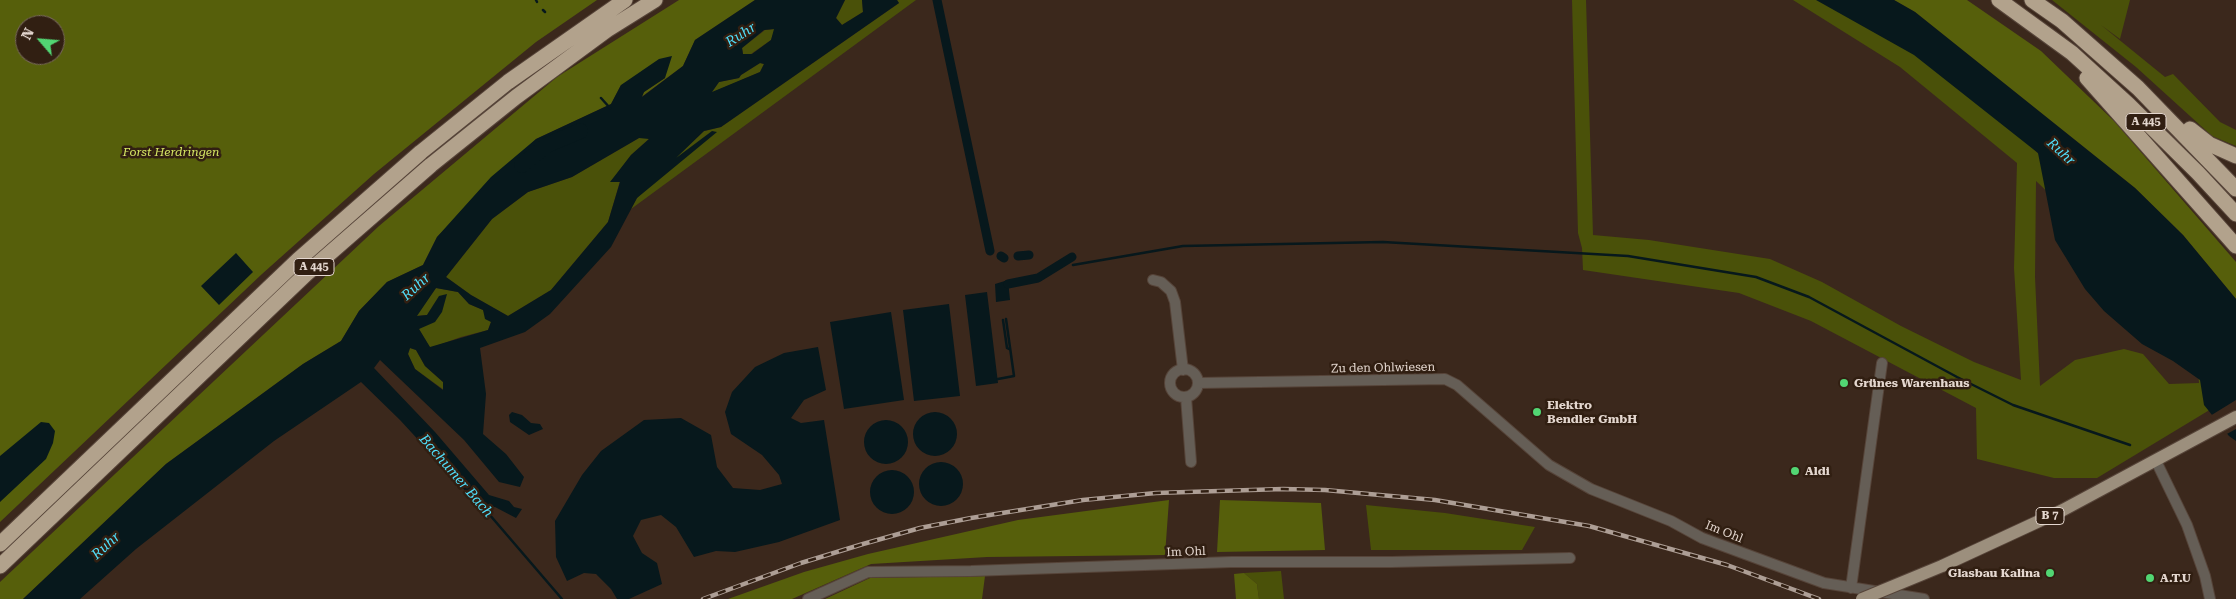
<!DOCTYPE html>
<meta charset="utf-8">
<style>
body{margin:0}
#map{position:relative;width:2236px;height:599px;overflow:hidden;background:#3b281c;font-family:"Roboto Serif",serif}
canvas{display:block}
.north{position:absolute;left:15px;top:15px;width:50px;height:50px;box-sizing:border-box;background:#311f12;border:1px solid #79695e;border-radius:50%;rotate:297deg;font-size:14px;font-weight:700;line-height:20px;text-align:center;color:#e4d7cf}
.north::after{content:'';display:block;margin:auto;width:18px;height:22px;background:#52d673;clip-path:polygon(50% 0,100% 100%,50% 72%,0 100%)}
</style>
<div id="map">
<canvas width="2236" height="599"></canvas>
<div class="north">N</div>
</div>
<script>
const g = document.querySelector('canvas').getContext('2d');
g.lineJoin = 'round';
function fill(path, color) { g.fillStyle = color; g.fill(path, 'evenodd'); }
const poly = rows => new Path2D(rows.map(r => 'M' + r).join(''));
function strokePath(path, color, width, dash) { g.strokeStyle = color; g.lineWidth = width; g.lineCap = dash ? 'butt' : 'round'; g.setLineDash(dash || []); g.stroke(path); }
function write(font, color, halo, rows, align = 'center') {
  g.font = font + ' "Roboto Serif",serif'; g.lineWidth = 5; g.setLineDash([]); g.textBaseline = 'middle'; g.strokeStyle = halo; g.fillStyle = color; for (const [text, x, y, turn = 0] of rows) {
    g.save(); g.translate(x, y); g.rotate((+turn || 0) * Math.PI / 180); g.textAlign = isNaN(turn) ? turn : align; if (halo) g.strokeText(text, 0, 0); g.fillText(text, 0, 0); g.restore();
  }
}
const green = poly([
 [845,0,862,0,863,12,842,25,836,18],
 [897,0,916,0,631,209,637,198,671,162,704,131,721,127,899,3],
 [1572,0,1586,0,1593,235,1649,240,1770,259,1822,282,1901,326,1974,362,2021,380,2014,268,2017,163,1900,67,1793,0,1834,0,1881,25,2016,132,2111,224,2236,394,2097,478,2054,478,1977,459,1976,408,1811,321,1739,293,1583,270,1582,248,1578,233],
 [2036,181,2095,237,2197,358,2199,383,2169,384,2143,354,2124,349,2075,360,2040,386,2035,277],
 [2052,0,2130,0,2120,39,2101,25,2165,77,2173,74,2220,122,2236,130,2236,146,2212,136,2136,67],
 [775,29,771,40,751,54,743,54,742,48,765,30],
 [760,63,764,64,760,72,711,93,719,82,739,78,741,75],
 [639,138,650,138,631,155,611,182,620,181,608,222,551,290,508,316,471,295,446,277,492,219,528,192,572,177],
 [436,288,458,292,469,304,483,310,491,322,488,330,461,337,430,348,419,329,439,296,427,315,416,316],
 [410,348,416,350,425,366,443,382,444,390,415,369,408,354],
 [1366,505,1445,513,1535,527,1522,550,1371,550],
 [1281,571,1284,599,1259,599,1257,584,1244,573]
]);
const forest = poly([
 [0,0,597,0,536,42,374,174,262,274,0,522],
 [25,25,55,25,55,55,25,55],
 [679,0,755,0,695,40,683,66,640,98,644,92,665,78,621,85,611,104,536,139,437,237,423,265,387,282,359,311,341,341,303,364,166,464,23,599,0,599,0,582,379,226,557,77],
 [1894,0,1967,0,2041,51,2114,121,2236,262,2236,299,2183,235,2135,188,1915,12],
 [1169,500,1165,555,987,557,871,564,792,599,728,599,804,572,868,554,1018,520],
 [1220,500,1321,503,1325,550,1217,552],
 [1244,573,1257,584,1259,599,1236,599,1234,574],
 [985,576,982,599,825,599,870,578]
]);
const water = poly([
 [755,0,845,0,836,18,842,25,863,12,862,0,897,0,899,3,721,127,704,131,676,158,712,131,717,132,637,198,611,247,550,314,525,332,480,348,486,394,483,434,506,454,524,477,520,487,499,482,464,440,380,360,374,368,435,432,489,495,509,501,514,507,522,509,516,518,495,507,481,508,400,420,361,382,274,441,136,549,80,599,23,599,166,464,303,364,341,341,359,311,387,282,423,265,437,237,491,177,536,139,611,104,621,85,659,59,672,56,665,78,644,92,642,97,683,66,695,40],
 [774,29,771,40,752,54,743,54,742,48,764,30],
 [760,63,764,64,760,72,712,92,719,82,739,78,741,75],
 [639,138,649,139,631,155,610,182,620,182,608,222,551,290,508,316,471,295,446,277,492,219,528,192,572,177],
 [436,288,458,292,469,304,483,310,485,319,491,322,488,330,430,347,419,329,435,322,442,312,447,294,439,296,427,315,417,316],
 [410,348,416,350,425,366,443,382,443,390,415,369,408,354],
 [1816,0,1894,0,1915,12,2135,188,2183,235,2236,299,2236,441,2229,436,2204,405,2200,380,2173,361,2142,344,2104,311,2085,289,2055,240,2038,153,1914,55],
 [236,253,253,272,219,305,201,286],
 [1008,280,1010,300,996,302,995,284],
 [987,292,998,383,976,386,965,295],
 [949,304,960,396,914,401,903,310],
 [891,312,904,400,844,409,830,322],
 [818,347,826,390,804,400,791,418,801,423,824,420,840,520,779,542,735,552,716,551,694,557,676,527,661,515,641,520,633,536,642,553,657,563,662,584,629,599,617,599,611,589,596,574,584,573,567,581,556,557,555,521,582,475,601,451,644,420,681,418,711,435,717,467,733,488,760,490,782,484,779,475,762,455,731,434,725,412,732,392,755,367,784,353],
 [512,412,522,415,531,423,540,424,543,429,529,435,510,422,509,415],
 '913 434a22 22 0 1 1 44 0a22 22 0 1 1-44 0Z',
 '864 442a22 22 0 1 1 44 0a22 22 0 1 1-44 0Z',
 [41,422,49,423,55,431,53,443,46,459,0,502,0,456],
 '919 484a22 22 0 1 1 44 0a22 22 0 1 1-44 0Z',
 '870 492a22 22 0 1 1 44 0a22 22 0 1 1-44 0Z'
]);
const pier = poly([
 [2236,400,2236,429,2225,435,2210,416]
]);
const stream = poly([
 [536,0,537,2],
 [543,10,545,12],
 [601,98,610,108],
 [1073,265,1183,246,1383,242,1628,256,1756,277,1809,297,1957,377,2013,405,2130,445],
 [1003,320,1007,348,1009,349],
 [998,379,1014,376,1006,319],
 [483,507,562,599]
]);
const canal = poly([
 [937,0,990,251],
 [1001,256,1004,258],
 [1018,256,1029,255],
 [1008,284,1038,278,1072,257]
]);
const river = poly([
 [522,165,547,145,580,131]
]);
const minor = poly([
 [1153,280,1161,282,1171,291,1175,302,1183,370],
 '1170 383a14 14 0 1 1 28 0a14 14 0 1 1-28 0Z',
 [1198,383,1445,379,1457,385,1549,465,1591,489,1671,521,1702,538,1824,583,1924,599],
 [1186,397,1191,462],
 [2156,461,2187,525,2205,576,2210,599],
 [1851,588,1882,363],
 [808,599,868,572,971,571,1231,562,1391,562,1570,558]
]);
const major = poly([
 [1942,566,2063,510,2236,417]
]);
const highway = poly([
 [1999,0,2072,53,2129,105,2198,173,2236,214],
 [2032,0,2062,21,2138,88,2236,189],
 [2087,78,2236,246],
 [2190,129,2209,144,2236,156],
 [0,544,298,260,421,152,508,82,625,0],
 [0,566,306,274,431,165,516,97,607,30,655,0]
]);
const rail = poly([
 [703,599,801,563,863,544,920,528,971,518,1083,500,1156,493,1283,489,1325,490,1435,500,1589,526,1727,565,1819,599]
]);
const majorBridge = poly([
 [1862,599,1942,566]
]);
const markers = [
 [1844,383,5,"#52d673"],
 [1537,412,5,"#52d673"],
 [1795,471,5,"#52d673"],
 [2050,573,5,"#52d673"],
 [2150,578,5,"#52d673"]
];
const shields = [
 [2146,122,40],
 [314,267,40],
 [2050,516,28]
];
const shieldNames = [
 ["A 445",2146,122],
 ["A 445",314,267],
 ["B 7",2050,516]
];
const parkNames = [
 ["Forst Herdringen",171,152]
];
const streetNames = [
 ["Zu den Ohlwiesen",1383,368,-1],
 ["Im Ohl",1724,532,22],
 ["Im Ohl",1186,552,-2]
];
const poiNames = [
 ["Grünes Warenhaus",1854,383],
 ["Elektro",1547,405],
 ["Bendler GmbH",1547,419],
 ["Aldi",1805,471],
 ["Glasbau Kalina",2040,573,"right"],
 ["A.T.U",2160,578]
];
const waterNames = [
 ["Ruhr",741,35,-33],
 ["Ruhr",2061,152,43],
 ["Ruhr",416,287,-42],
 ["Bachumer Bach",456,476,49],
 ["Ruhr",106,546,-42]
];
fill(green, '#4a5109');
fill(forest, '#565f0b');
fill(water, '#07181c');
fill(pier, '#3b281c');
strokePath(stream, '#07181c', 2.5);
strokePath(canal, '#07181c', 9);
strokePath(river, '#07181c', 16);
strokePath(minor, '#564439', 12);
strokePath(major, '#564439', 14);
strokePath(highway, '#564439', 17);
strokePath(minor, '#655e56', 10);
strokePath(major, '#9c8f7d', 12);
strokePath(highway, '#b2a28c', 15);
strokePath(rail, '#ad9e95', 4.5);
strokePath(rail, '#311f12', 2.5, [8]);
strokePath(majorBridge, '#564439', 14, []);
strokePath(majorBridge, '#9c8f7d', 12);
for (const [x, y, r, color] of markers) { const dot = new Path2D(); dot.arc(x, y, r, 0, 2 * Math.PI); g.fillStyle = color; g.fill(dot); strokePath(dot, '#311f12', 2); }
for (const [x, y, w] of shields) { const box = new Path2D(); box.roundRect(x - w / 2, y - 8.5, w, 17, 4); g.fillStyle = '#311f12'; g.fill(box); strokePath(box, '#e4d7cf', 1); }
write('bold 11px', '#e4d7cf', null, shieldNames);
write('italic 12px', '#d5e764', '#311f12', parkNames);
write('12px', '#e4d7cf', '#311f12', streetNames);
write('bold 12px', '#e4d7cf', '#311f12', poiNames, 'left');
write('italic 14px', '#50defa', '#311f12', waterNames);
</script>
